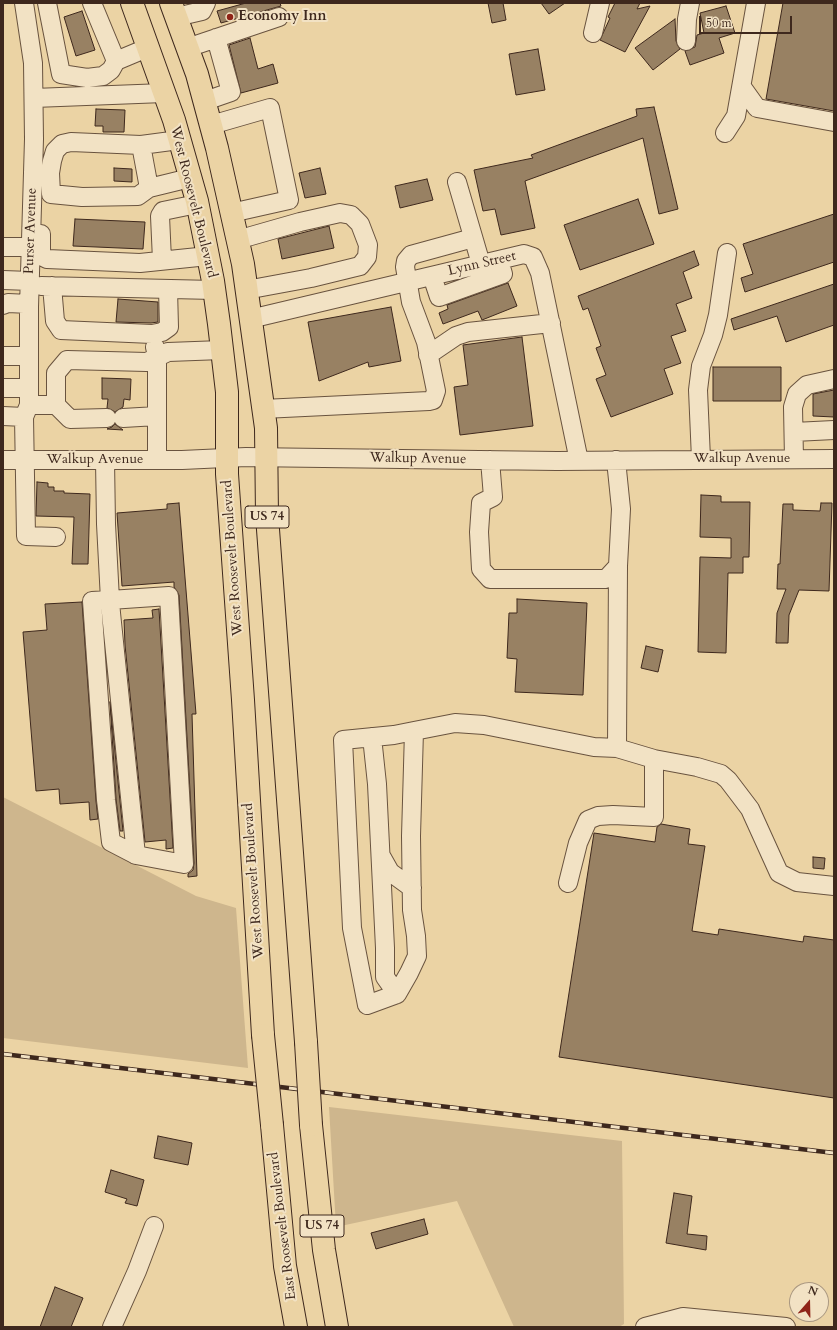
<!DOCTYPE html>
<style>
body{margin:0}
#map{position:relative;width:837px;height:1330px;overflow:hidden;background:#ebd3a4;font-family:Cardo,serif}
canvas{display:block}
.frame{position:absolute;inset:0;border:4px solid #3e281d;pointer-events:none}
.north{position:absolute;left:789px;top:1282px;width:40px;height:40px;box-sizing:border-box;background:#f2e2c4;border:1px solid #aa9881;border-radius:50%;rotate:20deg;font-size:11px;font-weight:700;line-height:16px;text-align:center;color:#3e281d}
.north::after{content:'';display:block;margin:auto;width:14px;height:18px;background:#8f2418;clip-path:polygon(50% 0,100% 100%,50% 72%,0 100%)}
.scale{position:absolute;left:699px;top:16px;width:93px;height:18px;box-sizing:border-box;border:2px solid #3e281d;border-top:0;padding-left:5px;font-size:12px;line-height:14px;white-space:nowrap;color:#3e281d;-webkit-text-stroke:3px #f2e2c4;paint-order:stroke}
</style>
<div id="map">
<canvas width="837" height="1330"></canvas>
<div class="frame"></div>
<div class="north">N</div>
<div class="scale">50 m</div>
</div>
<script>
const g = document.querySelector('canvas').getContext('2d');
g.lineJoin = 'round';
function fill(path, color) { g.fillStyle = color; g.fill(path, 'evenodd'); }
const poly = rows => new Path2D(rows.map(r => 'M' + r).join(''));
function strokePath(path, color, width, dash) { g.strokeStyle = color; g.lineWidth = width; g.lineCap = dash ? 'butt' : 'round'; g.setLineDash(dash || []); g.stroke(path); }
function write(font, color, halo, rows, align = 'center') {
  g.font = font + ' Cardo,serif'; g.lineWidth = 4; g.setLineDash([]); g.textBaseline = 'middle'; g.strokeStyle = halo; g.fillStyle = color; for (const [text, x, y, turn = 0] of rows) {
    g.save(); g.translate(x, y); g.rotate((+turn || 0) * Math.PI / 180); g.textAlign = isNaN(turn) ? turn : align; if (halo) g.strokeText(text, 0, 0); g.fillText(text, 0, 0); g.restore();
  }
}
const green = poly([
 [3,797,196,896,236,908,248,1068,3,1038],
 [329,1107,622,1141,624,1324,619,1327,514,1327,457,1201,336,1227]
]);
const building = poly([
 [246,3,280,3,281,6,221,23,217,11,246,3],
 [488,3,503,3,506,20,492,23,488,3],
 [541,3,565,3,549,14,541,3],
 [615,3,640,3,637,9,650,6,625,52,600,40,610,18,608,17,615,3],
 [783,3,834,3,834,111,766,99,783,3],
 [726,6,735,33,719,38,724,53,690,65,685,51,695,47,697,35,704,33,700,13,726,6],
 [82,11,95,50,76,56,64,17,82,11],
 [675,19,676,41,680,49,653,70,635,48,675,19],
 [250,38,258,69,273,64,278,83,241,93,229,45,250,38],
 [538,49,545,90,516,95,509,54,538,49],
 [654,107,678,209,659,214,643,138,525,181,535,228,501,235,495,209,483,211,474,170,533,158,531,155,637,116,636,109,654,107],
 [96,109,125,110,124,132,103,132,103,126,95,126,96,109],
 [114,168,132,169,132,182,114,181,114,168],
 [320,168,326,194,305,198,299,173,320,168],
 [427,179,433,200,400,208,395,186,427,179],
 [638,199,654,244,580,270,564,225,638,199],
 [834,214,834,262,745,292,741,278,753,274,743,244,834,214],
 [75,219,145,222,143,249,73,246,75,219],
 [329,226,334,248,282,259,278,239,329,226],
 [694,251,699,265,683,272,692,298,676,304,686,331,671,336,681,363,664,369,673,394,611,417,596,379,606,375,596,348,601,346,588,308,583,310,578,296,694,251],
 [508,283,517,306,482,320,478,311,443,324,439,313,448,309,447,305,508,283],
 [834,284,834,325,786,342,777,316,734,330,731,319,834,284],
 [118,299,158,302,158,322,151,323,116,322,118,299],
 [391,307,401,361,369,367,368,362,319,381,308,322,391,307],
 [522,337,533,426,460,435,454,387,468,385,463,345,522,337],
 [713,367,781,367,781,401,713,401,713,367],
 [102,378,131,379,130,400,124,399,123,407,115,412,107,408,108,399,102,399,102,378],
 [834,390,834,417,813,416,813,394,834,390],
 [115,424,123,430,107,429,112,427,115,424],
 [37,482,48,483,48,487,54,487,54,491,64,491,64,493,90,494,88,564,72,564,74,517,36,516,37,482],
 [701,495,721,496,721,502,750,502,749,557,743,557,743,573,728,573,726,653,698,652,700,557,731,558,731,538,700,537,701,495],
 [179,503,196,714,192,714,197,876,188,877,188,874,193,870,194,863,179,595,174,587,174,582,122,586,117,513,167,509,167,504,179,503],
 [821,503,832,503,829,591,799,590,789,615,788,643,776,643,777,613,786,589,777,589,778,564,780,564,783,504,793,504,793,510,820,511,821,503],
 [517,599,587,603,583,695,515,692,517,659,507,658,509,613,517,613,517,599],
 [82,602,96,801,98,819,90,820,89,802,60,804,59,789,36,791,23,632,47,630,45,604,82,602],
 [159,609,173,848,166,849,166,840,145,842,125,645,124,620,153,618,152,610,159,609],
 [646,646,663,650,658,672,641,668,646,646],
 [110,702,123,831,120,831,116,799,110,702],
 [661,824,690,829,688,844,705,846,692,931,718,935,719,929,803,942,804,936,834,940,834,1098,559,1057,594,833,655,842,657,827,661,824],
 [813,857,825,858,824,869,813,868,813,857],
 [158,1136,192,1143,188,1165,154,1158,158,1136],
 [111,1170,144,1180,137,1206,125,1203,127,1199,105,1192,111,1170],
 [674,1193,692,1196,687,1234,707,1236,706,1250,666,1243,674,1193],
 [424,1219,428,1234,376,1249,371,1233,424,1219],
 [55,1287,83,1298,71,1327,40,1327,55,1287]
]);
const minor = poly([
 [24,3,33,63,34,139,29,307,29,405,24,417,26,536,56,537],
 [47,3,61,74,87,78,103,76,111,70,116,61,147,48],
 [92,3,116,61],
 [176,17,202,11,206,3],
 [593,33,600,3],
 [686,41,687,19,690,3],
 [187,48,279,17],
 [742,87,757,108,834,122],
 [34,98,164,93],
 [205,101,231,92,216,38],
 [211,125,270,108,289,200,231,213],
 [725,133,736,116,756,3],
 [179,140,141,145,71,142,62,144,55,151,52,161,50,173,51,194,82,197,138,196,149,188,190,178],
 [141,145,149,188],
 [457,182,481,264],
 [41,234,41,256,47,259,140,263,208,256],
 [237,240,300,222,340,213,351,215,360,224,368,245,367,257,360,266,311,278,246,290],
 [3,247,31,247],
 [162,260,160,216,163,211,197,204],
 [432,276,439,297,503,274,499,260],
 [3,280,30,281],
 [41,286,214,290],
 [52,286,55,321,61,330,152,334,162,332,169,327,168,289],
 [3,305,8,303,29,304],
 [250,319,524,254,533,257,540,273,579,461],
 [155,347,157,356,157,460],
 [428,355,456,336,468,332,551,323],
 [3,356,29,356],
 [3,388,29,388],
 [29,405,56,405,56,373,67,360,147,362,168,352,222,350],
 [56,405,70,419,107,418],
 [263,409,429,401,433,400,436,391,426,342,411,302,405,267,406,261,411,255,473,238],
 [3,416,24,417],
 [123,418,157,416],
 [794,432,834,430],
 [701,459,698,390,701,366,713,335,718,315,727,253],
 [794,459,793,407,797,394,807,385,834,379],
 [3,460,182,460,246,457,557,461,834,459],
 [105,460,106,524,110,600,111,613,136,855,184,864,169,596,110,600,92,601,106,800,111,842,136,855],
 [490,460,493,497,481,503,479,532,481,569,490,579,606,579,618,566,621,509,616,460],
 [618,566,617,748,654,759,697,767,721,774,728,780,750,809,779,873,797,882,834,886],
 [414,731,411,836,412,910,416,936,417,956,409,973,397,994,367,1005,352,928,343,740,394,735,414,731,455,723,484,725,594,747,617,748],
 [372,737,377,784,385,948,385,977,397,994],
 [381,856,390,872,412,888],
 [568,883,578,843,588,820,598,816,613,815,654,817,654,759],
 [112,1327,137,1271,154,1226],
 [645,1327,683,1317,786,1327]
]);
const highway = poly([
 [132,3,174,120,197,201,213,281,219,324,227,392,227,474,243,700,263,1035],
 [171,3,197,74,217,148,243,264,266,428,267,516,306,1042],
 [272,1125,285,1266,296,1327],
 [311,1125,324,1250,337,1327]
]);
const rail = poly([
 [3,1054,834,1153]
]);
const highwayBridge = poly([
 [263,1035,272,1125],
 [306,1042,311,1125]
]);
const markers = [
 [230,17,4,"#8f2418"]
];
const shields = [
 [267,517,44],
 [322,1226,44]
];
const shieldNames = [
 ["US 74",267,517],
 ["US 74",322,1226]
];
const poiNames = [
 ["Economy Inn",238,17]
];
const streetNames = [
 ["West Roosevelt Boulevard",193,202,76],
 ["Purser Avenue",31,231,-88],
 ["Lynn Street",482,264,-13],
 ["Walkup Avenue",418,459,1],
 ["Walkup Avenue",742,459],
 ["Walkup Avenue",95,460],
 ["West Roosevelt Boulevard",233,558,-94],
 ["West Roosevelt Boulevard",254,881,-94],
 ["East Roosevelt Boulevard",283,1226,-97]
];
fill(green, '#ceb68d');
fill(building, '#988163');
strokePath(building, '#3e281d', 1);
strokePath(minor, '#69533f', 20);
strokePath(highway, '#3e281d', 24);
strokePath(minor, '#f2e2c4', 18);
strokePath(highway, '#ebd3a4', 22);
strokePath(rail, '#3e281d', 4.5);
strokePath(rail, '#f2e2c4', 3, [9]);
strokePath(highwayBridge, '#3e281d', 24, []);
strokePath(highwayBridge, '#ebd3a4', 22);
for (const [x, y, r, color] of markers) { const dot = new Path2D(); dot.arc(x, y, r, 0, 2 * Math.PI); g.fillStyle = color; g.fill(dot); strokePath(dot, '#f2e2c4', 1.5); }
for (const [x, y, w] of shields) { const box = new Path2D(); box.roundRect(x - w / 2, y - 11, w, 22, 3); g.fillStyle = '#f2e2c4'; g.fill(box); strokePath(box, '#3e281d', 1); }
write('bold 13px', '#3e281d', null, shieldNames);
write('bold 14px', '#3e281d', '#f2e2c4', poiNames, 'left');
write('14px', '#3e281d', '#f2e2c4', streetNames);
</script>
